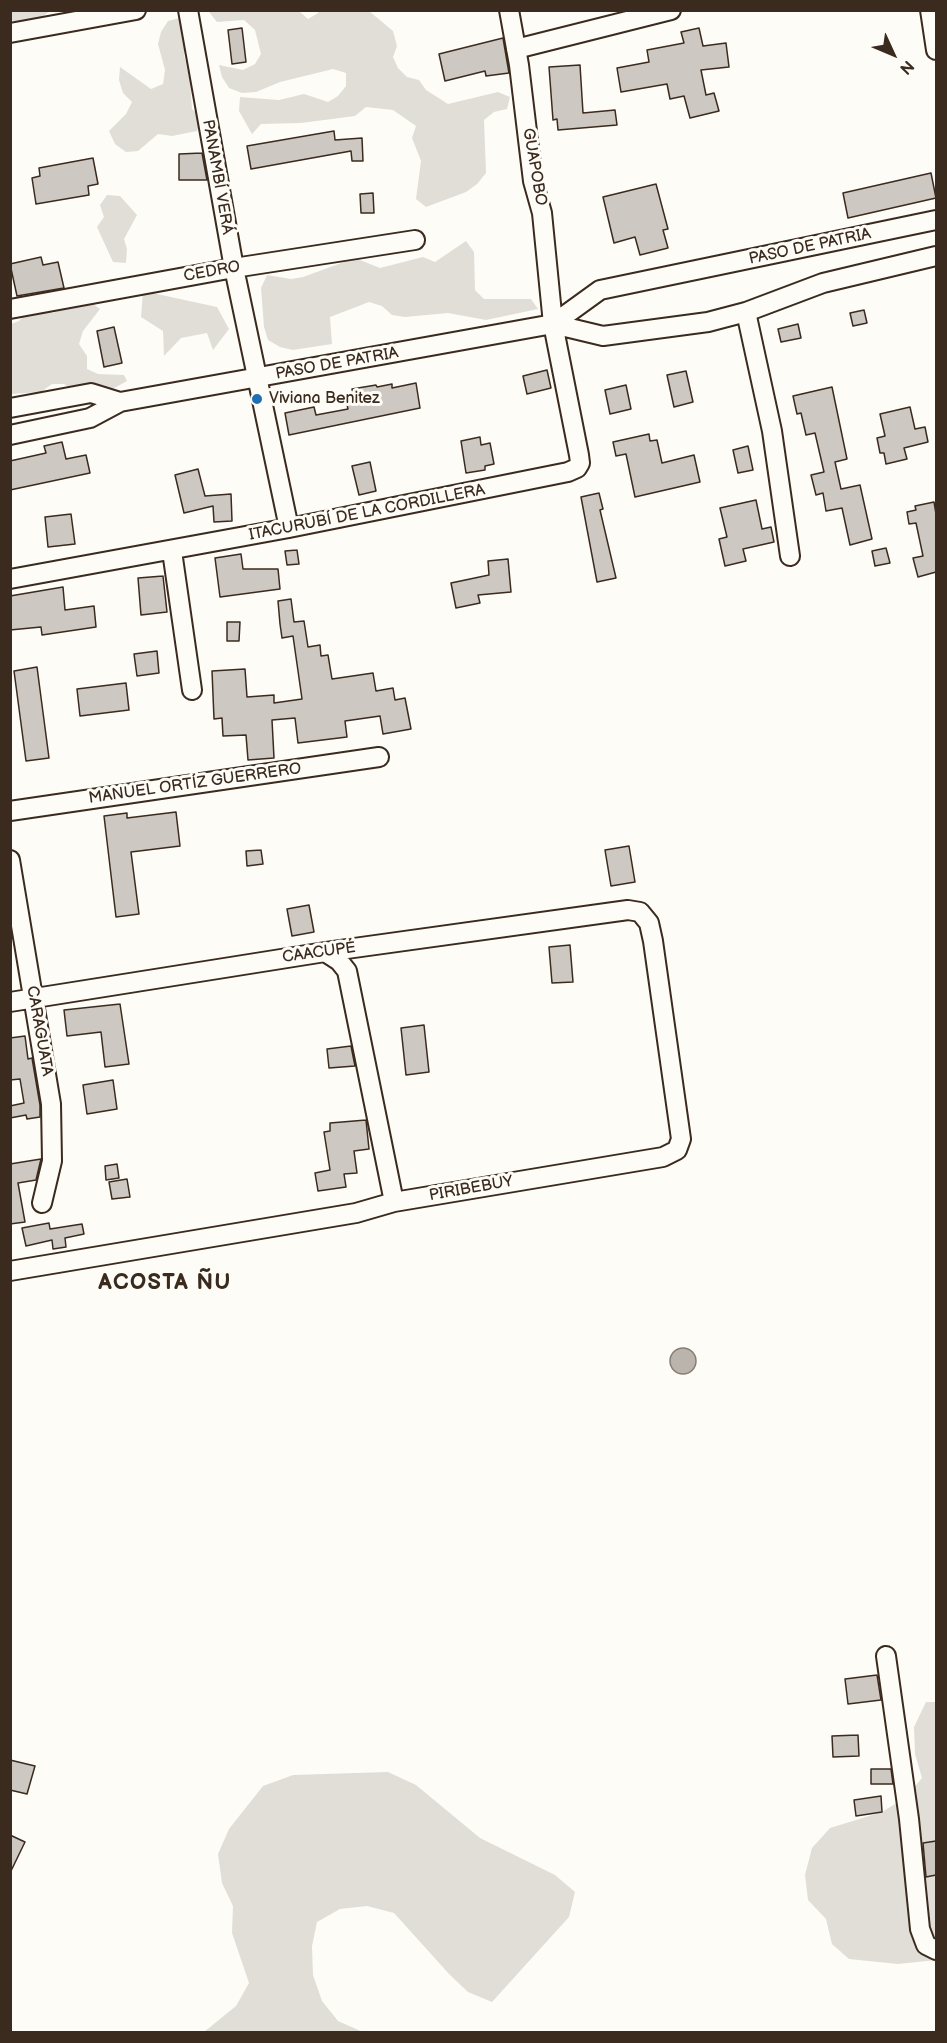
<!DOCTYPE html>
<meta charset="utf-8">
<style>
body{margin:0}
#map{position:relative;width:947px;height:2043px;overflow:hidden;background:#fdfcf7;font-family:"Balsamiq Sans",sans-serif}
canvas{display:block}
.frame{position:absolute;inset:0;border:12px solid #3b2a1e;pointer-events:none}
.north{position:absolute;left:863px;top:24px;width:60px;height:60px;-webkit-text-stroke:4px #fdfcf7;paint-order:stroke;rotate:134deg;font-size:16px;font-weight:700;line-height:24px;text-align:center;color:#3b2a1e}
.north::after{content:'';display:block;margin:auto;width:21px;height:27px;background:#3b2a1e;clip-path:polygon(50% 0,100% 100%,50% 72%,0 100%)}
</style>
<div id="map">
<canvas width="947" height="2043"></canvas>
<div class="frame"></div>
<div class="north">N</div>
</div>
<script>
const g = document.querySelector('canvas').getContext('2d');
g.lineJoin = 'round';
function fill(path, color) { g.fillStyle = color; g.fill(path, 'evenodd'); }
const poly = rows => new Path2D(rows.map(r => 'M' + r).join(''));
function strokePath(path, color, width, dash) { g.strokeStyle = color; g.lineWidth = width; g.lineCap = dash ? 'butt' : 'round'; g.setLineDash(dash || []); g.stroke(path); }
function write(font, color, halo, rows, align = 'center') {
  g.font = font + ' "Balsamiq Sans",sans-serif'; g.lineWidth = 6; g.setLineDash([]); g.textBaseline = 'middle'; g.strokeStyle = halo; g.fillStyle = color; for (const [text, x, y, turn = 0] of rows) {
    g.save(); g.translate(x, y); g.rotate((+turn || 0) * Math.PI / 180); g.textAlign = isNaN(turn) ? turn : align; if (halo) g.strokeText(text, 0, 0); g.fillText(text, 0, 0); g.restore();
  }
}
const green = poly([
 [214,10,299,11,308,19,318,13,318,11,369,11,393,31,397,46,393,57,398,68,407,77,419,80,426,90,448,104,498,92,510,97,507,109,494,112,484,120,486,173,477,184,466,192,426,207,416,199,421,161,412,138,416,126,393,110,366,107,355,116,301,123,261,124,252,134,239,111,240,97,279,100,304,94,328,102,338,96,346,86,346,73,333,69,280,82,256,92,242,93,229,88,222,77,219,65,243,70,255,64,261,54,255,30,244,20,217,22,209,12],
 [11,11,50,11,33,24,20,24,11,20],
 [180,18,189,28,184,55,190,81,192,109,203,118,197,131,172,136,158,134,138,151,126,152,115,144,109,131,126,114,132,102,123,93,119,80,120,67,151,89,163,84,165,70,158,44,161,32,168,21],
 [107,195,120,196,137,215,124,239,127,249,126,263,113,262,97,227,104,217,100,205],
 [466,241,474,252,475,290,484,299,531,299,538,309,486,320,448,313,405,317,392,315,382,306,369,302,330,317,332,344,293,350,280,347,268,340,264,327,261,288,267,275,291,279,303,277,355,258,380,268,423,257,435,262],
 [143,291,217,307,229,329,213,350,207,333,181,338,164,356,163,331,141,317],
 [89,301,100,309,83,331,79,344,87,356,87,369,98,374,124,375,127,381,105,393,75,391,64,384,52,384,41,392,11,394,11,324,19,321,28,311,42,308,53,313,76,303],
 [926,1702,936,1702,936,1960,898,1964,849,1959,832,1944,826,1919,808,1900,805,1875,812,1848,830,1828,882,1812,905,1798,922,1778,915,1754,914,1727],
 [388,1772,416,1785,480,1838,555,1875,575,1892,569,1917,492,2002,468,1992,450,1975,394,1913,367,1906,340,1909,317,1922,312,1946,313,1975,322,2001,338,2021,363,2032,204,2032,236,2006,249,1983,232,1933,233,1906,222,1883,218,1854,229,1829,263,1786,293,1775]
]);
const water = poly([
 '670 1361a13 13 0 1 1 26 0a13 13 0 1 1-26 0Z'
]);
const building = poly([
 [242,28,246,62,232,64,228,30,242,28],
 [699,28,703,46,726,43,729,67,701,70,706,95,714,93,719,111,690,118,684,96,670,99,667,84,621,92,617,68,649,62,647,50,684,43,681,32,699,28],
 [503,38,509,73,486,76,485,71,445,81,439,54,503,38],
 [580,65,583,113,615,110,617,125,558,130,557,119,553,120,549,67,580,65],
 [334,131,335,140,362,138,363,161,352,161,351,151,251,169,247,146,334,131],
 [202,153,207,180,179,180,179,154,202,153],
 [93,158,98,184,88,186,89,195,36,204,32,178,40,176,39,168,93,158],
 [931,173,936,198,848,218,843,193,931,173],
 [656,184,668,229,663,230,668,248,640,255,635,237,614,243,603,197,656,184],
 [373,193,374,213,361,213,360,194,373,193],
 [41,257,43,265,58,262,64,288,17,296,10,264,41,257],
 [864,310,867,323,853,326,850,313,864,310],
 [798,324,801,338,781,342,778,329,798,324],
 [114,327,122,363,104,367,97,331,114,327],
 [547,370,551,388,527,394,523,376,547,370],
 [686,371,693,402,674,407,667,375,686,371],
 [416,383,420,408,289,435,285,413,314,407,316,415,348,409,345,396,353,394,352,389,376,385,377,387,392,384,392,388,416,383],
 [626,385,631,409,610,414,605,390,626,385],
 [832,387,847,459,835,462,841,489,860,485,872,539,850,545,842,508,826,511,823,493,816,495,811,475,824,472,815,433,806,435,801,413,797,414,793,396,832,387],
 [910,407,915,429,925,427,928,442,904,448,907,459,886,464,884,453,880,453,877,438,885,436,880,414,910,407],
 [649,434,650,441,657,440,662,463,694,455,700,482,635,497,626,454,616,456,613,442,649,434],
 [480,437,481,445,490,443,494,464,485,466,485,470,466,473,461,441,480,437],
 [62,442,66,459,86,455,90,473,10,490,10,461,46,453,44,446,62,442],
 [748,446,753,470,738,473,733,450,748,446],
 [370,462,376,491,359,495,352,466,370,462],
 [198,469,205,496,231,494,232,521,214,522,213,506,184,513,175,475,198,469],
 [599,493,603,509,600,510,616,578,597,582,581,497,599,493],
 [756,500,762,529,771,527,774,542,743,549,746,561,725,566,719,539,727,537,720,508,756,500],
 [934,502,936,514,936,572,918,577,913,558,923,556,916,523,909,524,907,512,916,510,915,506,934,502],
 [71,514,75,544,48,547,45,517,71,514],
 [886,548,890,563,875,566,872,551,886,548],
 [297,550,299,564,287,565,285,551,297,550],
 [241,554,243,569,278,569,280,589,220,597,215,558,241,554],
 [508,559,511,592,478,595,480,603,456,608,451,583,489,575,488,561,508,559],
 [163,576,167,612,141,615,138,578,163,576],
 [63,587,65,610,94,606,96,627,42,635,41,627,10,630,10,596,63,587],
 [291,599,294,622,304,621,308,647,320,645,321,656,328,655,332,679,373,673,376,691,393,688,395,700,405,698,411,729,383,734,380,716,345,721,347,737,298,743,295,718,272,720,274,758,248,760,246,735,223,736,222,718,214,719,212,671,245,669,247,697,274,695,274,703,302,699,293,636,282,638,280,624,278,601,291,599],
 [227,622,240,622,239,641,227,641,227,622],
 [157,651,159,673,137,676,134,654,157,651],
 [37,667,49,758,26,761,14,671,37,667],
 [126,683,129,710,80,716,77,689,126,683],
 [176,812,180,846,131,852,139,914,116,917,104,816,127,813,127,818,176,812],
 [629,846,635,882,611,886,605,850,629,846],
 [261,850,263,864,247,866,246,851,261,850],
 [309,905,314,932,292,936,287,909,309,905],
 [570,945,573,982,552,983,549,947,570,945],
 [120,1004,129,1064,105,1067,101,1032,67,1036,64,1010,120,1004],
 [424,1025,429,1072,406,1075,401,1028,424,1025],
 [25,1036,28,1059,32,1058,40,1105,40,1117,27,1119,26,1115,10,1118,10,1106,24,1103,20,1079,10,1080,10,1038,25,1036],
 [351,1046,355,1066,329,1068,327,1049,351,1046],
 [113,1080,117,1109,87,1114,83,1085,113,1080],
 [366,1120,369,1149,354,1151,357,1173,344,1174,346,1187,318,1191,315,1173,330,1170,324,1132,330,1131,330,1123,366,1120],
 [41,1159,36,1180,18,1183,25,1222,10,1224,10,1164,41,1159],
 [117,1164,119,1178,106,1180,105,1166,117,1164],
 [127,1179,130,1197,112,1199,109,1182,127,1179],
 [49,1223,50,1229,82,1224,84,1234,65,1238,66,1247,53,1249,52,1240,26,1246,22,1228,49,1223],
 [877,1675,881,1700,848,1704,845,1679,877,1675],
 [858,1735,859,1756,833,1757,832,1736,858,1735],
 [10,1760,35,1766,27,1794,10,1790,10,1760],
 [871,1769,891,1769,893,1784,871,1784,871,1769],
 [881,1796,882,1812,856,1816,854,1800,881,1796],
 [10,1835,25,1842,10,1873,10,1835],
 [936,1841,936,1875,926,1877,923,1843,936,1841]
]);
const minor = poly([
 [188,10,234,268,289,528],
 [930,10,936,50],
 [10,33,136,10],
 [516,49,671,10],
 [10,309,234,268,415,240],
 [746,312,772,431,790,556],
 [553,324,600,290,936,220],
 [10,408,91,393,120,402],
 [10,435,90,418,120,402,553,324,603,336,708,322,746,312,823,283,936,256],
 [172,551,192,690],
 [10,579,289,528,568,472,577,468,580,463,579,455,553,324,542,213,533,181,519,65,509,10],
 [10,811,379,757],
 [10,860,51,1104,52,1161,42,1203],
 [325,952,339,961,347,971,394,1202],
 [10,1002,325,952,628,910,640,912,649,923,653,941,681,1139,677,1150,663,1157,394,1202,356,1213,10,1271],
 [886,1656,909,1819,920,1929,926,1945,936,1950]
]);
const markers = [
 [257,399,6,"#1f6fb2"]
];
const streetNames = [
 ["GUAPOBO",534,167,80],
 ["PANAMBÍ VERÁ",217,177,80],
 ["PASO DE PATRIA",810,247,-12],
 ["CEDRO",212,272,-10],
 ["PASO DE PATRIA",337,364,-10],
 ["ITACURUBÍ DE LA CORDILLERA",367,513,-11],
 ["MANUEL ORTÍZ GUERRERO",195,784,-8],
 ["CAACUPÉ",319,953,-8],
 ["CARAGUATA",39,1031,80],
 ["PIRIBEBUY",471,1189,-10]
];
const poiNames = [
 ["Viviana Benitez",269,399]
];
const districtNames = [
 ["ACOSTA ÑU",165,1283]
];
fill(green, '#e1ded7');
fill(water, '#bbb4ad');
strokePath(water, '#887d74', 1.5);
fill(building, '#cdc8c2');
strokePath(building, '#3b2a1e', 1.5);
strokePath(minor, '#3b2a1e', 22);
strokePath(minor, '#fdfcf7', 18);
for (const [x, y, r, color] of markers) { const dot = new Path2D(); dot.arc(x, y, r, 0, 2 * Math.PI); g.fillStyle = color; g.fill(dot); strokePath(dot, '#fdfcf7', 2); }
write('16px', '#3b2a1e', '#fdfcf7', streetNames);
write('16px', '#3b2a1e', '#fdfcf7', poiNames, 'left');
g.letterSpacing = '1.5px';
write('bold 22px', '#3b2a1e', '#fdfcf7', districtNames);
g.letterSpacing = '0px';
</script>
